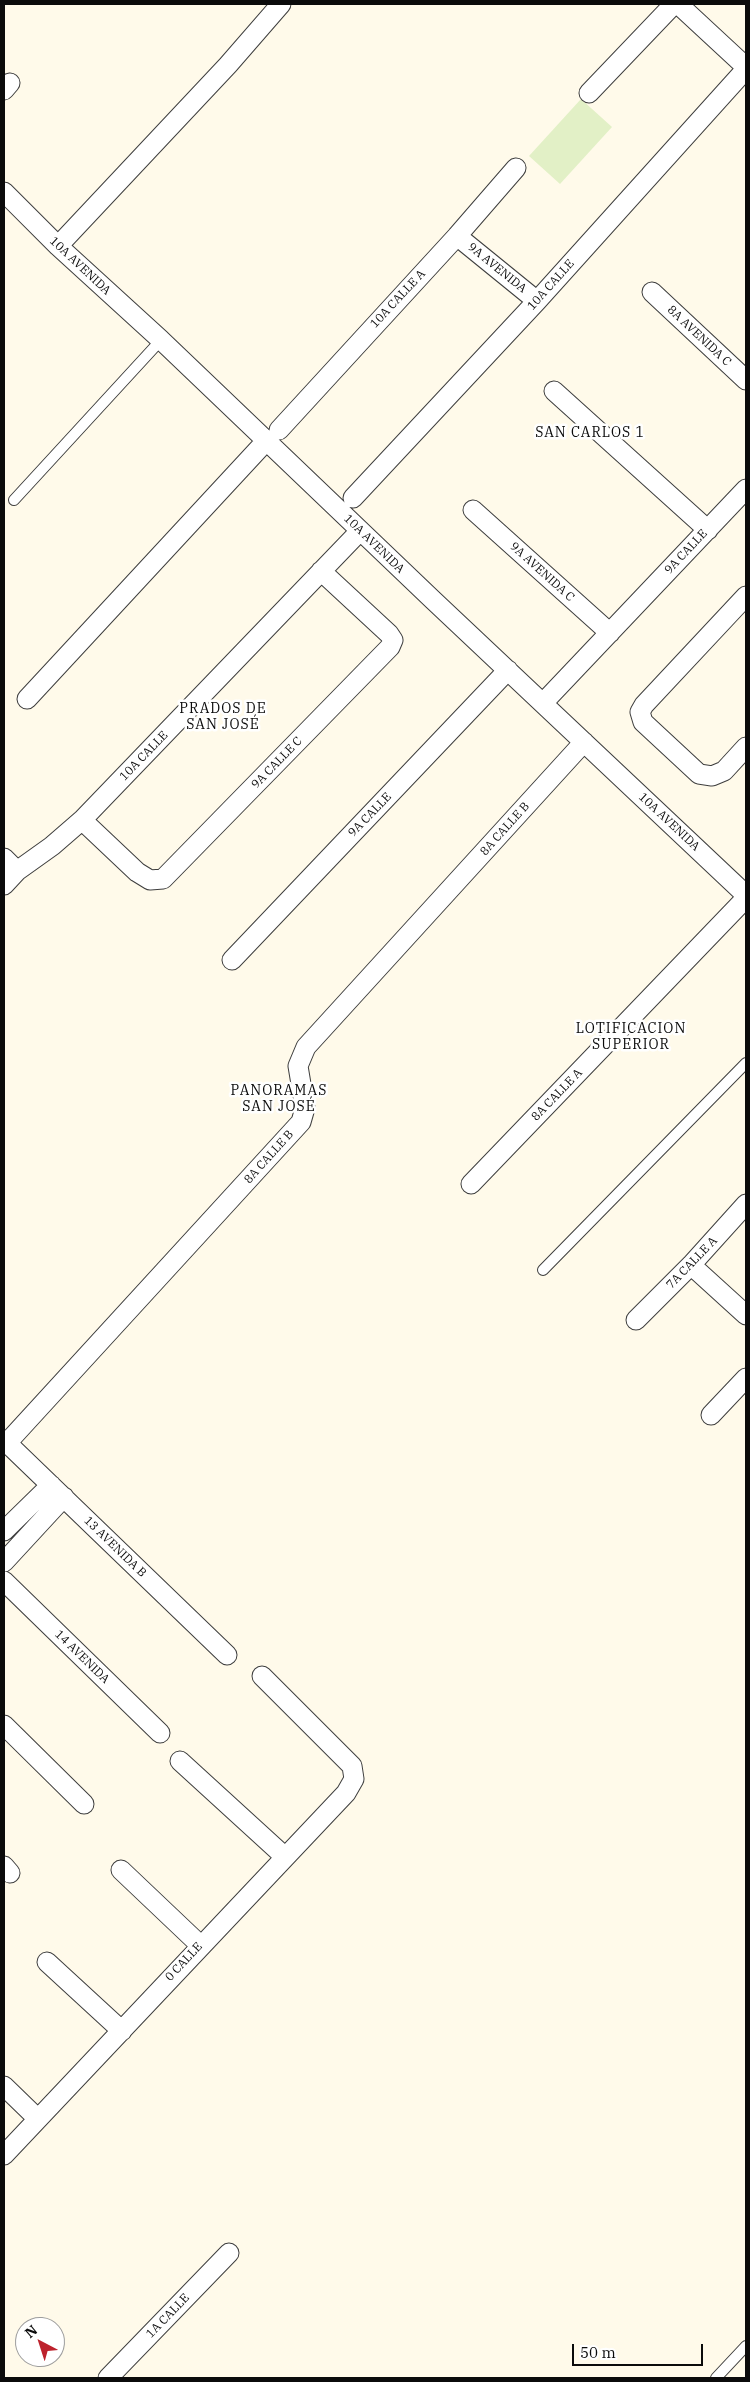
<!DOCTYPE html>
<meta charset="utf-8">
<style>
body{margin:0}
#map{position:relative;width:750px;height:2382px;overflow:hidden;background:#fffaea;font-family:"IBM Plex Serif",serif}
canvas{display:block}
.frame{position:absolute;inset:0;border:5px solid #0b0b0b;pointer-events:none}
.north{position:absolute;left:15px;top:2317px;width:50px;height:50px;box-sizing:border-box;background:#fff;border:1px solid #9d9d9d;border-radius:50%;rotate:320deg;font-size:14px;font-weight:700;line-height:20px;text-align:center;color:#0b0b0b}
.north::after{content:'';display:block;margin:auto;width:18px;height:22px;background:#bd222c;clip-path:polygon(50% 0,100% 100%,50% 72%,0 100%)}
.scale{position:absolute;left:572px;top:2344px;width:131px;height:22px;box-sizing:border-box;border:2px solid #0b0b0b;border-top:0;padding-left:6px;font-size:15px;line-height:18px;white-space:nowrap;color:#0b0b0b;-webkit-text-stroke:4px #fff;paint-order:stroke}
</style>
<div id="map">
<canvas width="750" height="2382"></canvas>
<div class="frame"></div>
<div class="north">N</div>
<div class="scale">50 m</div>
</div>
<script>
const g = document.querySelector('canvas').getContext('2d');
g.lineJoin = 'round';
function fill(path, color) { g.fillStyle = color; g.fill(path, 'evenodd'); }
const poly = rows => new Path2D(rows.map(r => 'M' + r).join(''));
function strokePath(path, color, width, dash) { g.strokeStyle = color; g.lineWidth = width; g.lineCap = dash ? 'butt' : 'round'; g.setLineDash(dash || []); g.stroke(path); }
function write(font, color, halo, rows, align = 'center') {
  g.font = font + ' "IBM Plex Serif",serif'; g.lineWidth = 5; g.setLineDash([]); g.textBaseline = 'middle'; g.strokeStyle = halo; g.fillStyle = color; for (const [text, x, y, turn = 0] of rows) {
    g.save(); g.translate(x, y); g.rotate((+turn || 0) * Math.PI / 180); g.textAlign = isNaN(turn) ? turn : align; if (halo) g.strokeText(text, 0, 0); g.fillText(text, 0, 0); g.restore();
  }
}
const pitch = poly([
 [581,99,612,127,560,184,529,156]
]);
const service = poly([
 [14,500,161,340],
 [543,1270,746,1063],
 [716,2378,746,2346]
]);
const minor = poly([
 [678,4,746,67],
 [4,90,10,83],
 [589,93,674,4],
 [4,192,58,246,161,340,433,600,746,895],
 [457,236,537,301],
 [58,246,228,65,281,4],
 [652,292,746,380],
 [554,391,708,530],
 [279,430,457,236,516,168],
 [353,498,537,301,746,69],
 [473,510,610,633],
 [746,596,644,705,640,712,643,722,699,774,712,776,724,771,746,747],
 [27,699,267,440],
 [543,703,746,489],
 [82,820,137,872,150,880,163,879,390,647,393,640,389,634,321,571],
 [4,858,17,871],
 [4,885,17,871,52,846,82,820,360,531],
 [232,960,508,670],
 [471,1184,746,898],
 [691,1265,746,1315],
 [636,1320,691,1265,746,1204],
 [711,1415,746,1378],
 [4,1440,227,1655],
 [7,1443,301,1122,305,1108,298,1066,306,1047,584,742],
 [4,1531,51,1485],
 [4,1562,64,1497],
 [4,1581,160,1733],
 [4,1725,84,1804],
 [180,1761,284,1856],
 [4,1866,10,1873],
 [121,1870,200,1945],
 [47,1962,122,2031],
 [4,2086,38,2119],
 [4,2155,346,1793,354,1779,352,1766,262,1676],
 [108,2378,229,2253]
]);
const streetNames = [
 ["10A AVENIDA",80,266,43],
 ["9A AVENIDA",497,268,39],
 ["10A CALLE",551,285,-48],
 ["10A CALLE A",398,299,-47],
 ["8A AVENIDA C",699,336,43],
 ["10A AVENIDA",374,544,44],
 ["9A CALLE",686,552,-47],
 ["9A AVENIDA C",542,572,42],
 ["10A CALLE",144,756,-46],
 ["9A CALLE C",277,763,-46],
 ["9A CALLE",370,815,-46],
 ["10A AVENIDA",669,822,43],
 ["8A CALLE B",505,829,-48],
 ["8A CALLE A",557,1095,-46],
 ["8A CALLE B",269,1157,-48],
 ["7A CALLE A",692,1263,-46],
 ["13 AVENIDA B",115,1547,44],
 ["14 AVENIDA",82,1657,44],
 ["0 CALLE",184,1962,-47],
 ["1A CALLE",168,2316,-46]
];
const neighbourhoodNames = [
 ["SAN CARLOS 1",590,433],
 ["PRADOS DE",223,709],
 ["SAN JOSÉ",223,725],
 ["LOTIFICACION",631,1029],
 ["SUPERIOR",631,1045],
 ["PANORAMAS",279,1091],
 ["SAN JOSÉ",279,1107]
];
fill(pitch, '#e2f0c6');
strokePath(service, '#3e3e3e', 12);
strokePath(minor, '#3e3e3e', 21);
strokePath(service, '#fff', 10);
strokePath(minor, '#fff', 19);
write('12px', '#0b0b0b', '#fff', streetNames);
g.letterSpacing = '1px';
write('14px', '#0b0b0b', '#fff', neighbourhoodNames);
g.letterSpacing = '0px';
</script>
